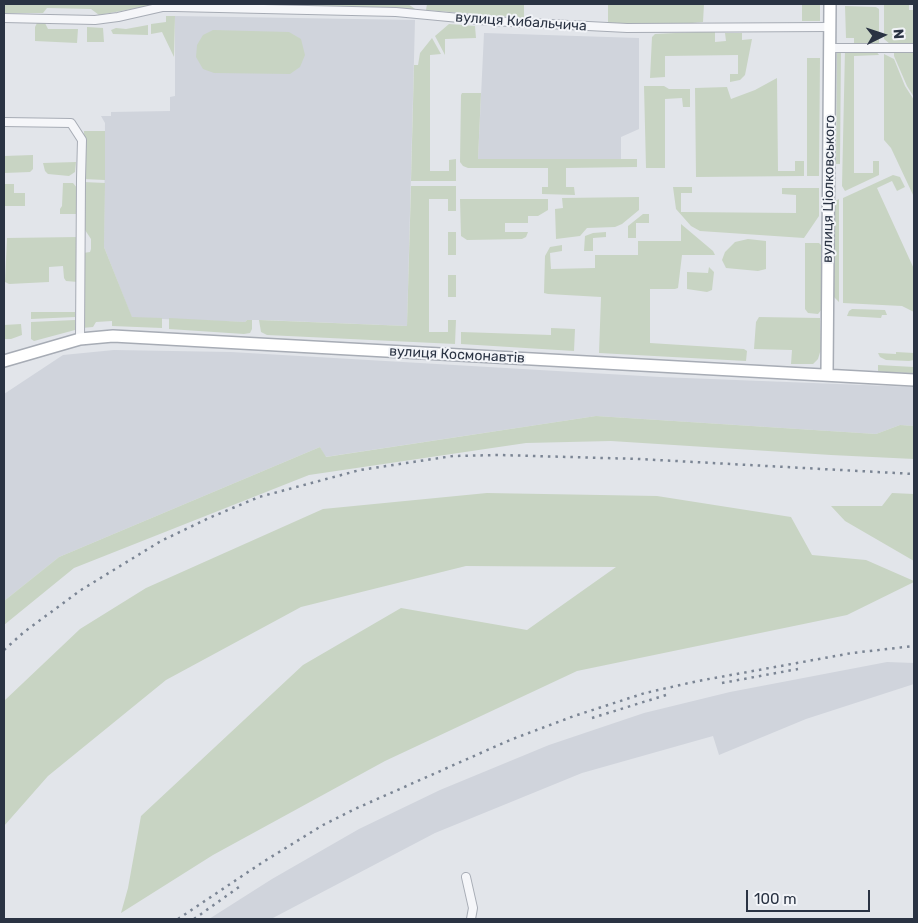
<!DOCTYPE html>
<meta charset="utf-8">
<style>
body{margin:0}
#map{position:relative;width:918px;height:923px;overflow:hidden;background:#e2e5ea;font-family:Rubik,sans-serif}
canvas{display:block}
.frame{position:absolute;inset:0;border:5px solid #2a3343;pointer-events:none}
.north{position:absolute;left:858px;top:10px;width:50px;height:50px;-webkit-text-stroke:4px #f2f4f8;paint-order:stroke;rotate:86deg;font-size:14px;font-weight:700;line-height:20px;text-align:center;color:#2a3343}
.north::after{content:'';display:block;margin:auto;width:18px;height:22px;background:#2a3343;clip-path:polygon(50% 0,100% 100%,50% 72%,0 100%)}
.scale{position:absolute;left:746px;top:890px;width:124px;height:22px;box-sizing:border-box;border:2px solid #2a3343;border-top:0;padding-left:6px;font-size:15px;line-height:18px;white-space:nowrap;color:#2a3343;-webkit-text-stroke:4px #f2f4f8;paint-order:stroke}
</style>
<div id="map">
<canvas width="918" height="923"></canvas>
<div class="frame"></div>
<div class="north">N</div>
<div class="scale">100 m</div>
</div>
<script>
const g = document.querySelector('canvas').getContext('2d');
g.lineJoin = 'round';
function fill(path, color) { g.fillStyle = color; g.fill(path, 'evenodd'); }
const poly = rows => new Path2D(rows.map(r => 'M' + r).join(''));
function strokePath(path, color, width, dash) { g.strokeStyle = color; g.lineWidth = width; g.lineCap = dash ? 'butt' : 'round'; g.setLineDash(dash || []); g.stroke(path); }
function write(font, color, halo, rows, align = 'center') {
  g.font = font + ' Rubik,sans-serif'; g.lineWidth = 4; g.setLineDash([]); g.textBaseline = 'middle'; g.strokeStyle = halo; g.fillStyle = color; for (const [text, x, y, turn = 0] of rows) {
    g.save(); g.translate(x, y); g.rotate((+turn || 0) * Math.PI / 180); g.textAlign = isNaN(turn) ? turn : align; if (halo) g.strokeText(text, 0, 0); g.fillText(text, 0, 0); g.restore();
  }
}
const built = poly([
 [175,16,415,20,407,326,264,320,247,320,245,322,132,318,104,247,105,123,101,116,111,116,111,112,170,111,170,97,175,96],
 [484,33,639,38,639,129,621,137,621,159,478,159],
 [114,350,231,352,660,377,914,387,914,426,900,425,876,434,596,416,325,457,320,447,59,557,4,601,4,394,63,355],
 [887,662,914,663,914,684,806,719,719,755,713,736,582,773,435,833,271,919,209,919,272,879,359,829,440,790,549,745,644,713,730,692]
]);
const green = poly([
 [4,4,159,4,99,15,91,9,47,8,43,13,4,13],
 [297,4,408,4,418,11,387,8,300,6],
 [427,4,524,4,524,18,426,10],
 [608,4,704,4,703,22,682,24,608,23],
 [802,4,820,4,820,21,802,21],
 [884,4,909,4,909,10,914,10,914,44,890,44,884,39],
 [845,6,876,7,879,9,879,44,854,45,854,38,846,38],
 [166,16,175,16,174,57,162,32,151,34,151,24,166,22],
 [37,23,45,23,48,29,78,29,77,43,35,41,35,27],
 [449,24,475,26,476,38,445,39,445,55,435,36],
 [148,25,148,35,113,34,111,30,116,28,126,29],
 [87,27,103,28,104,42,87,42],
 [213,30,289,32,301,39,305,55,300,67,290,74,214,73,203,69,196,57,197,45,203,35],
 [715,31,715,42,726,41,725,33,742,33,742,40,752,39,745,75,740,80,730,82,730,74,738,74,738,55,665,56,665,77,650,78,652,37,655,34],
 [432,38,441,54,430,55,430,171,449,171,449,160,456,159,456,181,411,181,414,65,418,65,420,53],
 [841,50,840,164,836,164,837,52],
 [845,50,876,51,879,55,854,56,854,173,873,173,873,161,879,161,879,175,845,191,842,186],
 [894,51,914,52,914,97,907,86,894,56],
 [884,54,894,59,905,86,914,100,914,197,891,148,884,140],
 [807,58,820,58,819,176,807,176],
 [777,78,778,171,795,171,795,161,804,161,804,176,696,177,695,88,727,87,731,99,755,90],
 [644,86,664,86,669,89,690,89,690,107,683,107,682,98,665,99,665,168,646,168],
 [462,93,481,93,478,159,637,159,637,167,566,168,566,187,574,187,575,195,542,194,542,187,548,187,548,168,468,168,463,166,460,162,461,95],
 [84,131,105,131,105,180,83,179,85,171],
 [33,155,33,169,30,172,4,173,4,156],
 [76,162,75,172,69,176,48,174,45,171,43,163],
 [893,175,900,177,905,187,897,191,892,181,877,188,914,269,914,312,902,306,843,303,843,198],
 [83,182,105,183,104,247,132,317,162,318,162,328,112,326,112,321,96,322,93,327,82,328,83,253,90,252,91,249,91,239,83,227],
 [63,183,73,183,78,189,78,214,60,214,60,209,62,206],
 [4,184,14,184,14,193,25,193,25,206,4,206],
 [411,186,456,186,456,211,448,211,448,199,429,199,429,332,448,332,448,320,456,320,455,344,267,335,261,332,259,320,407,326],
 [673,187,692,187,692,193,681,193,681,212,796,213,796,195,782,194,782,188,819,188,819,216,804,238,700,231,691,226,676,209],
 [639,197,639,210,622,224,615,227,587,228,580,236,556,239,555,209,563,208,562,198],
 [460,199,548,199,548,210,538,216,528,216,528,223,505,223,505,232,528,232,526,237,522,239,467,240,461,236],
 [839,199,839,302,834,297,835,201],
 [643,214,649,214,649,223,636,223,636,238,628,238,628,226],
 [681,224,713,251,715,255,682,255,678,288,675,289,650,289,650,343,744,349,747,351,746,361,599,353,601,297,548,294,544,293,545,256,550,247,562,245,562,251,550,253,551,269,595,268,595,255,638,255,638,241,681,241],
 [448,232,456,232,456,255,448,255],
 [606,232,606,237,593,238,593,251,584,251,585,236,593,233],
 [78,237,78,282,66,281,64,278,63,266,49,267,49,282,9,284,5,282,7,238],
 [748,239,766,241,766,269,758,271,726,268,722,260,725,252,735,242],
 [805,243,819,243,822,246,822,309,818,314,808,313,805,309],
 [709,267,714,272,712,290,707,292,687,289,687,272,708,273],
 [448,275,456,275,456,297,448,297],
 [852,309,885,310,887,315,882,315,881,318,847,316,849,311],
 [31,312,75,312,75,317,31,319],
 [759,317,820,318,821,349,818,359,813,364,791,364,792,350,754,349,756,322],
 [169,318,245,322,247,320,252,320,252,329,250,333,244,334,169,329],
 [75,320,75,330,34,341,31,339,31,322],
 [21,324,22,335,11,339,4,339,4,325],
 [551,328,575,329,574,351,461,344,461,332,551,335],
 [896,352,914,353,914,360,909,361,886,360,880,357,878,353,896,354],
 [878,365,914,367,914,373,878,372],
 [596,416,876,434,900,425,914,426,914,459,831,455,611,441,526,443,309,475,74,568,4,625,4,601,59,557,320,447,326,457],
 [487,493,657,496,791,517,812,555,866,560,914,581,914,582,847,615,577,671,385,761,213,855,121,913,128,888,141,816,303,665,401,608,527,630,616,567,466,566,301,607,166,680,48,776,4,826,4,701,80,629,146,588,323,509],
 [892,493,914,494,914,561,845,521,831,506,882,506]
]);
const street = poly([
 [4,18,95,20,118,17,162,7,175,7,396,12,491,21,627,28,830,27],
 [831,48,914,48],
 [4,122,71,123,82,140,81,179,80,339],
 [466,877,473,908,471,919]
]);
const secondary = poly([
 [4,361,80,339,113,336,914,380],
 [827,374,830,4]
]);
const rail = poly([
 [4,650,24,632,81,590,161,541,209,518,259,497,360,470,453,456,499,455,639,459,914,474],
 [722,683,798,669],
 [592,718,666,695],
 [178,919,263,862,323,825,357,808,510,740,574,716,645,693,698,681,852,653,914,646],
 [194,919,239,887]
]);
const streetNames = [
 ["вулиця Кибальчича",521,22,4],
 ["вулиця Ціолковського",829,189,-89],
 ["вулиця Космонавтів",457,355,3]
];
fill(built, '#d0d4dc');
fill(green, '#c8d4c3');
strokePath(street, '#a7acb5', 10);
strokePath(secondary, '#a7acb5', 14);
strokePath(street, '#f5f6f9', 8);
strokePath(secondary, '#fff', 11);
strokePath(rail, '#7b8594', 2.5, [2.5, 5]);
write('14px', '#2a3343', '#f2f4f8', streetNames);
</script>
